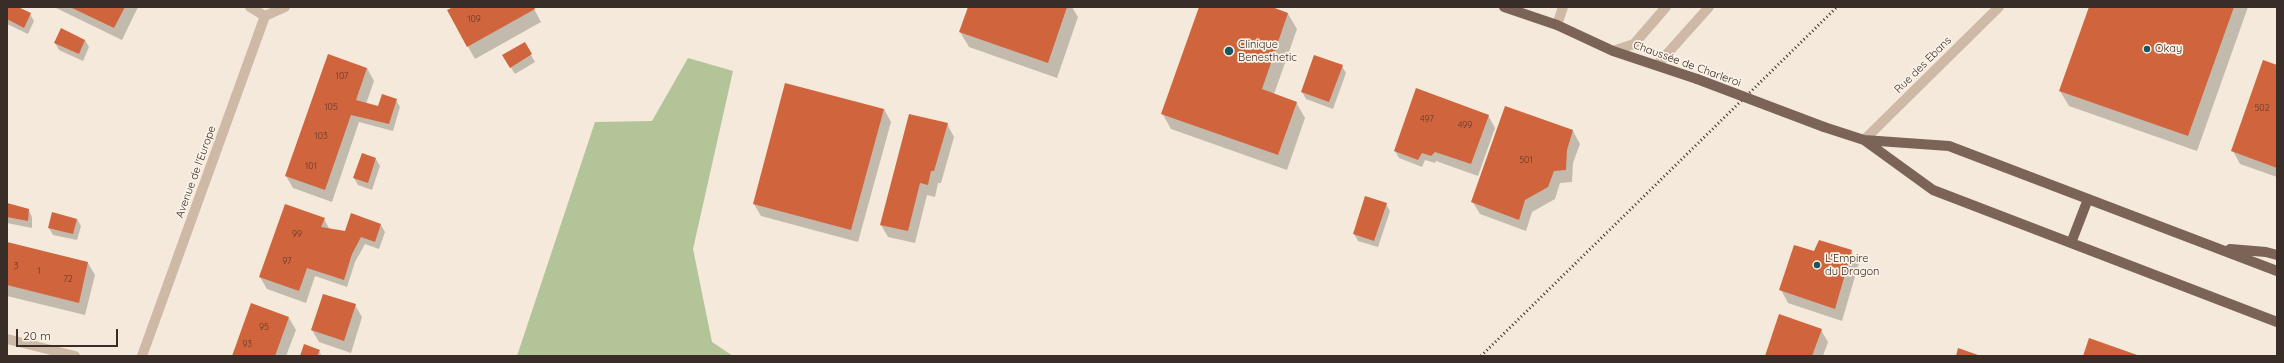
<!DOCTYPE html>
<meta charset="utf-8">
<style>
body{margin:0}
#map{position:relative;width:2284px;height:363px;overflow:hidden;background:#f4e9da;font-family:Quicksand,sans-serif}
canvas{display:block}
.frame{position:absolute;inset:0;border:8px solid #382d27;pointer-events:none}
.scale{position:absolute;left:16px;top:329px;width:102px;height:18px;box-sizing:border-box;border:2px solid #382d27;border-top:0;padding-left:5px;font-size:12px;line-height:14px;white-space:nowrap;color:#382d27;-webkit-text-stroke:3px #fbf2e7;paint-order:stroke}
</style>
<div id="map">
<canvas width="2284" height="363"></canvas>
<div class="frame"></div>
<div class="scale">20 m</div>
</div>
<script>
const g = document.querySelector('canvas').getContext('2d');
g.lineJoin = 'round';
function fill(path, color) { g.fillStyle = color; g.fill(path, 'evenodd'); }
const poly = rows => new Path2D(rows.map(r => 'M' + r).join(''));
function strokePath(path, color, width, dash) { g.strokeStyle = color; g.lineWidth = width; g.lineCap = dash ? 'butt' : 'round'; g.setLineDash(dash || []); g.stroke(path); }
function write(font, color, halo, rows, align = 'center') {
  g.font = font + ' Quicksand,sans-serif'; g.lineWidth = 3.5; g.setLineDash([]); g.textBaseline = 'middle'; g.strokeStyle = halo; g.fillStyle = color; for (const [text, x, y, turn = 0] of rows) {
    g.save(); g.translate(x, y); g.rotate((+turn || 0) * Math.PI / 180); g.textAlign = isNaN(turn) ? turn : align; if (halo) g.strokeText(text, 0, 0); g.fillText(text, 0, 0); g.restore();
  }
}
const green = poly([
 [688,58,733,71,693,249,712,342,733,356,517,356,595,122,652,121]
]);
const shadow = poly([
 [7,7,15,7,30,14,34,21,28,34,7,24],
 [54,7,138,7,122,40],
 [455,7,533,7,541,22,475,59,448,11],
 [969,7,1072,7,1078,17,1057,78,969,47,960,32],
 [1200,7,1269,7,1288,14,1297,29,1274,94,1296,102,1305,118,1287,170,1171,129,1162,113],
 [2090,7,2248,7,2197,151,2069,106,2060,91],
 [85,40,89,47,83,61,59,50,55,43],
 [524,43,535,62,515,74,508,63],
 [1342,66,1346,73,1333,109,1306,99,1302,92],
 [2277,66,2277,177,2240,164,2233,151],
 [367,68,374,81,366,104,379,107,396,100,400,107,393,131,359,122,332,202,293,188,286,176],
 [1506,108,1573,131,1580,144,1573,163,1572,182,1560,183,1555,199,1532,212,1526,231,1480,214,1472,201],
 [884,109,891,122,858,242,761,216,754,204],
 [1488,115,1495,128,1478,176,1436,161,1435,163,1425,160,1422,167,1399,158,1395,151],
 [947,124,954,137,941,183,938,183,935,197,927,195,915,243,888,237,881,225],
 [376,159,380,166,372,190,358,185,354,178],
 [7,203,28,209,32,217,32,228,7,223],
 [1386,204,1390,211,1378,247,1358,241,1354,234],
 [77,219,81,226,77,240,53,235,49,228],
 [324,219,330,230,345,233,381,225,385,232,379,249,365,244,355,262,347,287,315,276,306,303,267,289,260,277],
 [7,243,88,263,95,275,85,315,7,296],
 [1851,251,1859,263,1842,321,1788,303,1781,290,1815,252],
 [355,305,362,317,351,353,319,342,312,330],
 [289,318,296,330,286,356,232,356],
 [1821,330,1828,342,1823,356,1766,356],
 [319,351,322,356,301,356]
]);
const building = poly([
 [7,7,18,7,31,13,24,28,7,19],
 [70,7,125,7,114,28],
 [453,7,534,7,535,9,467,47,447,10],
 [968,7,1067,7,1048,63,959,32],
 [1199,7,1272,7,1288,13,1262,89,1297,102,1278,155,1161,114],
 [2089,7,2234,7,2188,136,2059,91],
 [61,28,85,40,79,54,54,43],
 [525,42,532,54,510,68,502,55],
 [328,54,367,68,356,100,378,106,382,94,397,99,389,124,351,115,325,190,285,176],
 [1314,55,1343,65,1329,102,1301,92],
 [2263,60,2277,65,2277,168,2231,151],
 [785,83,884,109,851,230,753,204],
 [1416,88,1489,115,1471,164,1435,152,1431,156,1422,153,1418,160,1394,151],
 [1505,106,1573,130,1567,150,1566,170,1554,171,1548,187,1525,200,1519,220,1471,202],
 [909,114,948,123,934,171,931,171,928,185,920,183,908,231,880,225],
 [362,153,376,158,368,183,353,178],
 [1365,196,1387,203,1374,241,1353,234],
 [7,203,29,209,28,221,7,217],
 [285,204,325,218,321,227,345,231,351,213,381,224,375,242,361,237,352,254,344,280,307,268,299,291,259,277],
 [52,212,77,219,73,234,48,228],
 [1819,240,1852,250,1835,309,1779,290,1794,245,1814,251],
 [7,242,88,262,79,303,7,285],
 [323,294,356,304,344,341,311,330],
 [251,303,289,317,275,356,232,356],
 [1779,314,1822,329,1812,356,1765,356],
 [2089,338,2140,356,2083,356],
 [304,344,320,350,317,356,300,356],
 [1958,348,1981,356,1956,356]
]);
const minor = poly([
 [250,7,265,16],
 [1557,25,1563,7],
 [1613,51,1634,44,1666,7],
 [1657,65,1709,7],
 [1864,140,1999,7],
 [7,339,75,356],
 [142,356,265,16,285,7]
]);
const major = poly([
 [1504,7,1557,25,1613,51,1697,79],
 [1824,127,1864,140,1949,146,2277,271],
 [1864,140,1933,190,2277,322],
 [2071,243,2088,199],
 [2230,249,2266,252,2277,255]
]);
const rail = poly([
 [1481,356,1837,7]
]);
const majorBridge = poly([
 [1697,79,1824,127]
]);
const markers = [
 [2147,49,4,"#19575d"],
 [1229,51,5,"#19575d"],
 [1817,265,4,"#19575d"]
];
const numberNames = [
 ["109",474,19],
 ["107",342,76],
 ["105",331,107],
 ["502",2262,108],
 ["497",1427,119],
 ["499",1465,125],
 ["103",321,136],
 ["501",1526,160],
 ["101",311,166],
 ["99",297,234],
 ["97",287,261],
 ["3",16,266],
 ["1",39,271],
 ["72",68,279],
 ["95",264,327],
 ["93",247,344]
];
const poiNames = [
 ["Clinique",1238,45],
 ["Benesthetic",1238,58],
 ["Okay",2155,49],
 ["L'Empire",1825,259],
 ["du Dragon",1825,272]
];
const streetNames = [
 ["Chaussée de Charleroi",1687,64,20],
 ["Rue des Ebans",1923,65,-45],
 ["Avenue de l'Europe",196,172,-70]
];
fill(green, '#b4c499');
fill(shadow, '#0003');
fill(building, '#d0643d');
strokePath(minor, '#cdb9a5', 10);
strokePath(major, '#7b6457', 10);
strokePath(rail, '#382d27', 3, [1, 3]);
strokePath(majorBridge, '#7b6457', 10);
for (const [x, y, r, color] of markers) { const dot = new Path2D(); dot.arc(x, y, r, 0, 2 * Math.PI); g.fillStyle = color; g.fill(dot); strokePath(dot, '#fbf2e7', 1.5); }
write('9px', '#5e3b2c', null, numberNames);
write('11px', '#382d27', '#fbf2e7', poiNames, 'left');
write('11px', '#382d27', '#fbf2e7', streetNames);
</script>
